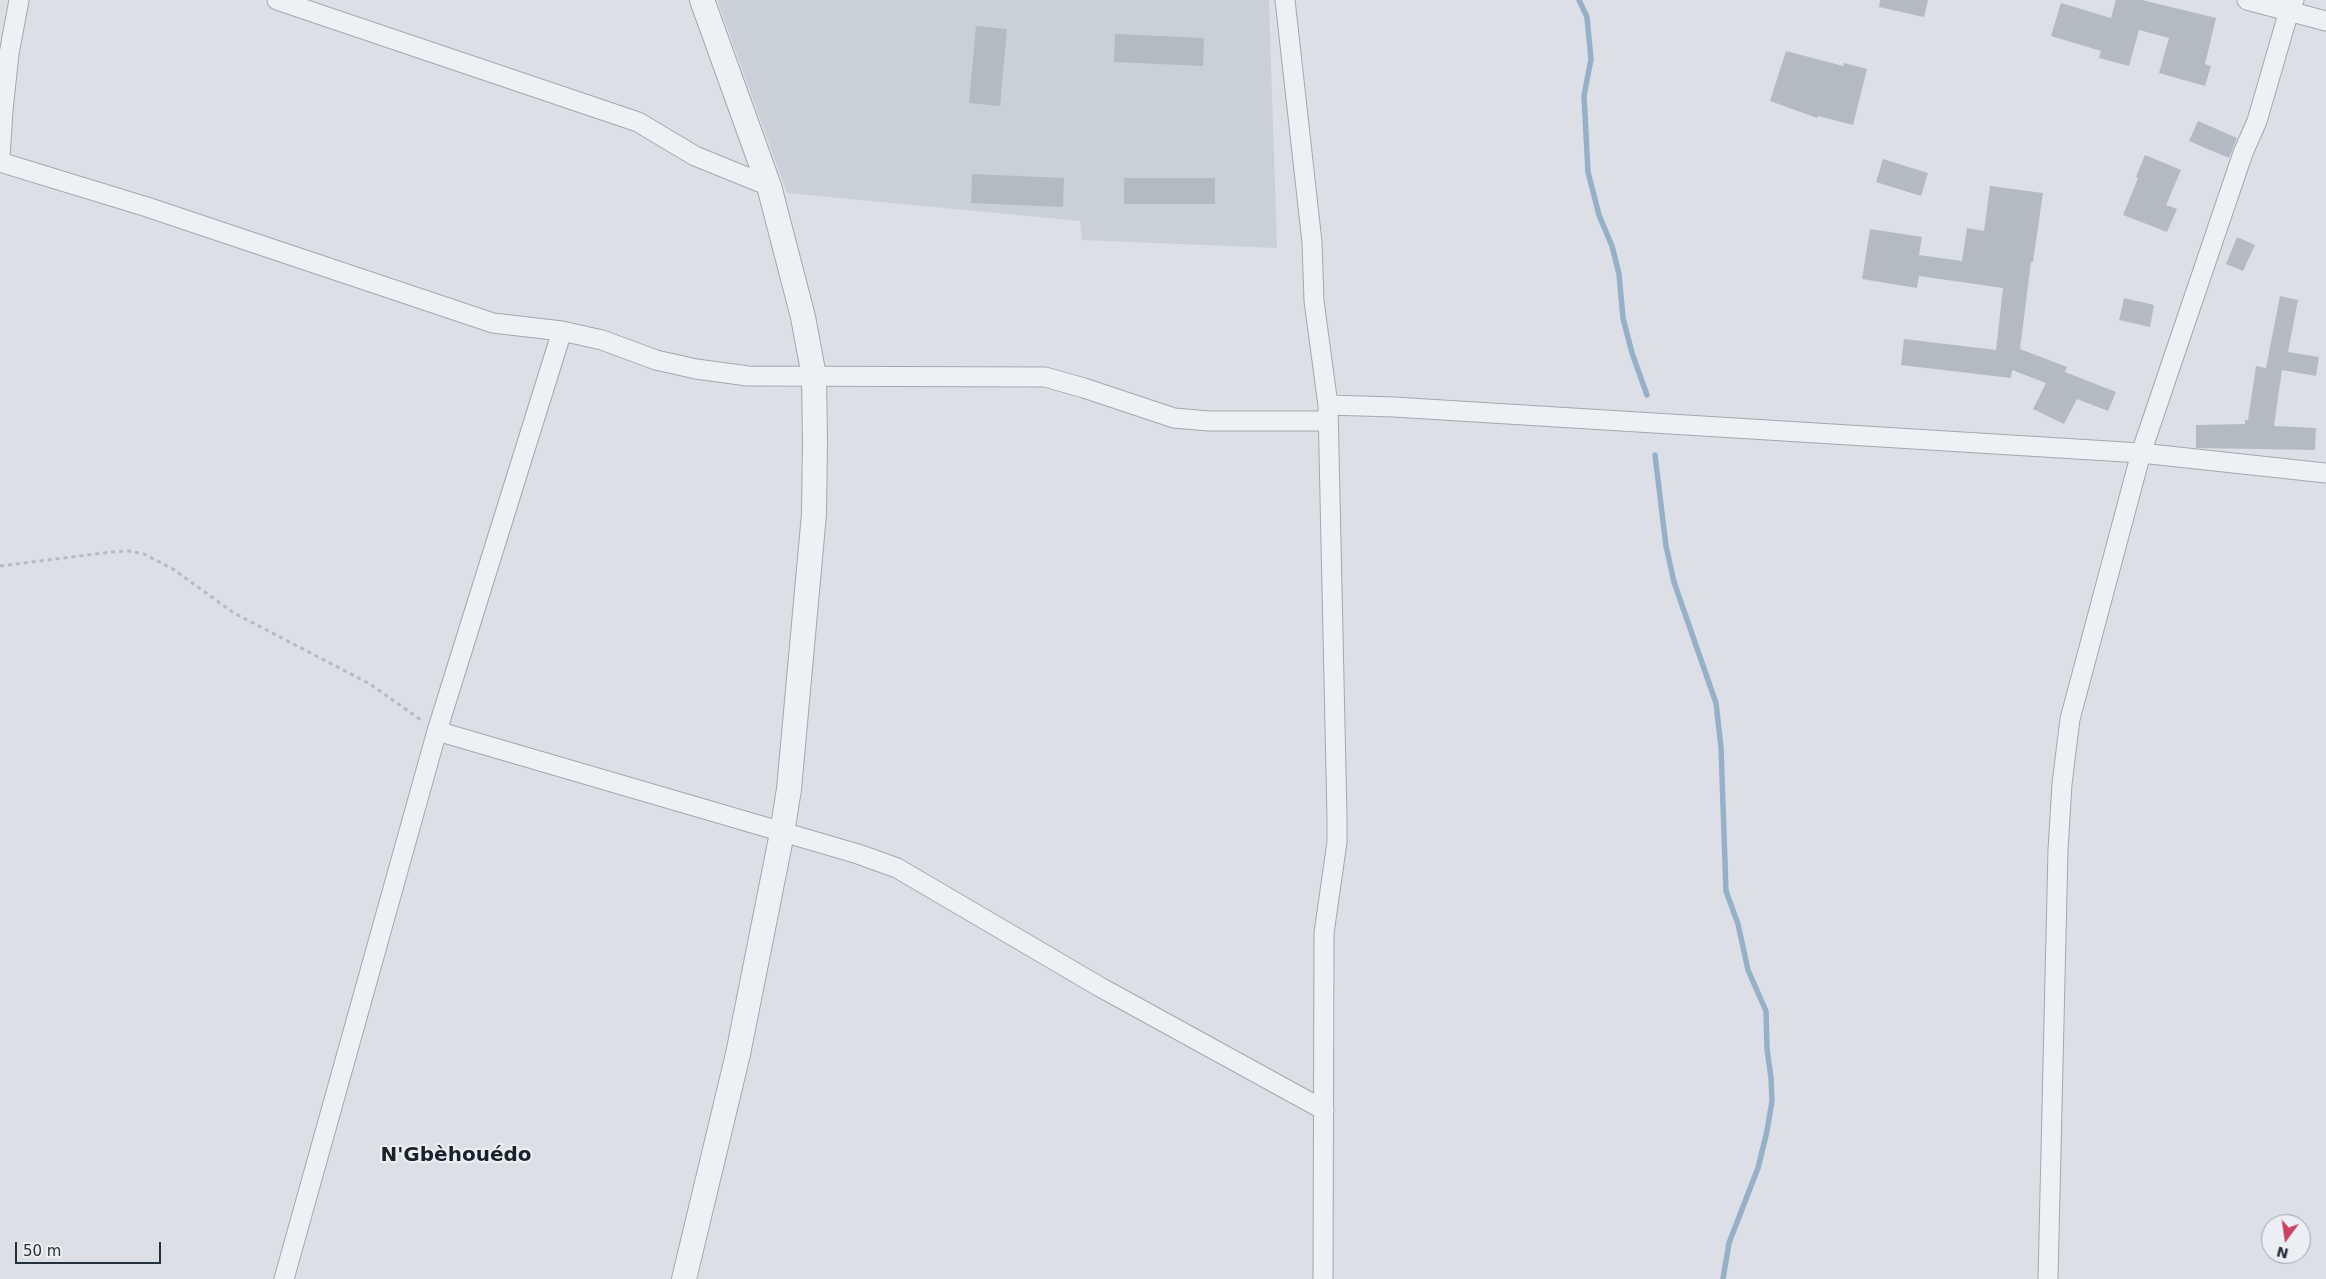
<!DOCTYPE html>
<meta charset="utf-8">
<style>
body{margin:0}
#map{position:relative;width:2326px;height:1279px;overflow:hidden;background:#dce0e6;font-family:"DejaVu Sans",sans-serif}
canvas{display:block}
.north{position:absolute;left:2261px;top:1214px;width:50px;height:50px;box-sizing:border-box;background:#ebeff4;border:1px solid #9ca3aa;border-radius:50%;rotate:194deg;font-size:14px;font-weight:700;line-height:20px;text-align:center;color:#26303c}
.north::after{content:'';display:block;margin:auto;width:18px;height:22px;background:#cc4061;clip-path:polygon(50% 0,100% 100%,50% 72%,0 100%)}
.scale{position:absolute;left:15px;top:1242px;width:146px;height:22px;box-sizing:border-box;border:2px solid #26303c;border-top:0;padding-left:6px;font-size:15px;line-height:18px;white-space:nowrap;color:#26303c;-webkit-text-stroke:4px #ebeff4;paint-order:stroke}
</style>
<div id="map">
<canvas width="2326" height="1279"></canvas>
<div class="north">N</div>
<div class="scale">50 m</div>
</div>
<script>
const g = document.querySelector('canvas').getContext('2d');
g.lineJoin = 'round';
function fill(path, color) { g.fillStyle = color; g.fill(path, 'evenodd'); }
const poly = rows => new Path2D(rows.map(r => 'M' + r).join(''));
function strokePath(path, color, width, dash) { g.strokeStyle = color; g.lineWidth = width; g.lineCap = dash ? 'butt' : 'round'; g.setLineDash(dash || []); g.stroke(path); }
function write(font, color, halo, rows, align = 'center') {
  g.font = font + ' "DejaVu Sans",sans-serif'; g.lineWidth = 4.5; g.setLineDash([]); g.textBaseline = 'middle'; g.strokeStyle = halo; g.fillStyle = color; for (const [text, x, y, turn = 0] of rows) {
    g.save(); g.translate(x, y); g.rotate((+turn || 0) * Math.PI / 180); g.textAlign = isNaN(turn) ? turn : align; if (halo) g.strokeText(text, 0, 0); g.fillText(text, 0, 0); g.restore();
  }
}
const built = poly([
 [717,0,1269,0,1277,248,1082,240,1080,221,787,193]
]);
const stream = poly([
 [1579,0,1587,17,1591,59,1584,96,1588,172,1599,215,1612,246,1619,274,1623,318,1632,353,1647,395],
 [1655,455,1666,546,1674,582,1716,703,1721,747,1726,891,1738,924,1748,970,1766,1011,1767,1049,1771,1078,1772,1101,1767,1131,1758,1168,1729,1243,1723,1279]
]);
const building = poly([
 [1880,0,1928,0,1924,17,1879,7],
 [2116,0,2142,0,2216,18,2205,64,2211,66,2205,86,2159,73,2169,38,2139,30,2129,66,2099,58,2101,51,2051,36,2061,3,2111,18],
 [976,26,1007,29,1000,106,969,103],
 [1115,34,1204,38,1203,66,1114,62],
 [1786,51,1843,66,1844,63,1867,69,1853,125,1818,116,1817,118,1770,101],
 [2198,121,2237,138,2229,158,2189,141],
 [2145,155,2181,170,2166,205,2177,209,2167,232,2123,215,2138,178,2136,177],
 [1883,159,1928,173,1921,196,1876,182],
 [972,174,1064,178,1063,207,971,203],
 [1124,178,1215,178,1215,204,1124,204],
 [1990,186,2043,193,2033,262,2031,262,2020,349,2067,367,2065,372,2116,392,2108,411,2077,399,2064,424,2033,409,2046,383,2012,370,2011,378,1901,365,1904,339,1996,350,2003,288,1919,276,1917,288,1862,279,1870,229,1922,237,1919,255,1962,261,1967,228,1984,231],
 [2237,237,2255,245,2243,271,2226,264],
 [2280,296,2298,300,2288,352,2319,357,2316,376,2282,370,2274,426,2316,428,2315,450,2196,448,2196,425,2245,424,2245,420,2248,420,2256,366,2266,368],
 [2124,298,2154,305,2150,327,2119,320]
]);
const path = poly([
 [0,566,111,552,129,551,144,554,173,569,234,613,370,684,421,720]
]);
const minor = poly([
 [277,0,638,122,695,156,769,186],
 [1285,0,1312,242,1314,301,1328,405,1337,817,1337,842,1324,933,1323,1279],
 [2247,0,2326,21],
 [0,158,3,110,9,54,19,0],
 [0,162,147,207,493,323,562,331,602,340,656,360,696,369,748,376,1045,377,1084,388,1174,418,1209,421,1328,421],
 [1328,405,1394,407,2141,453,2326,473],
 [437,731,858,854,897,868,1100,987,1324,1110],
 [284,1279,437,731,562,331],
 [2048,1279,2058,850,2062,784,2070,719,2141,453,2243,153,2257,121,2289,11,2294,0]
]);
const tertiary = poly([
 [684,1279,738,1054,782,833,789,789,814,514,815,442,814,376,803,317,769,186,702,0]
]);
const quarterNames = [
 ["N'Gbèhouédo",456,1156]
];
fill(built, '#cad0d8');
strokePath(stream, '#96b1c6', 5.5);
fill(building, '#b3bac2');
strokePath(minor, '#a2a8b0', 21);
strokePath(tertiary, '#a2a8b0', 26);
strokePath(path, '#b6bbc0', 3, [4, 4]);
strokePath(minor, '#eef1f4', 19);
strokePath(tertiary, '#eef1f4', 24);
write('bold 20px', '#18212c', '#ebeff4', quarterNames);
</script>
